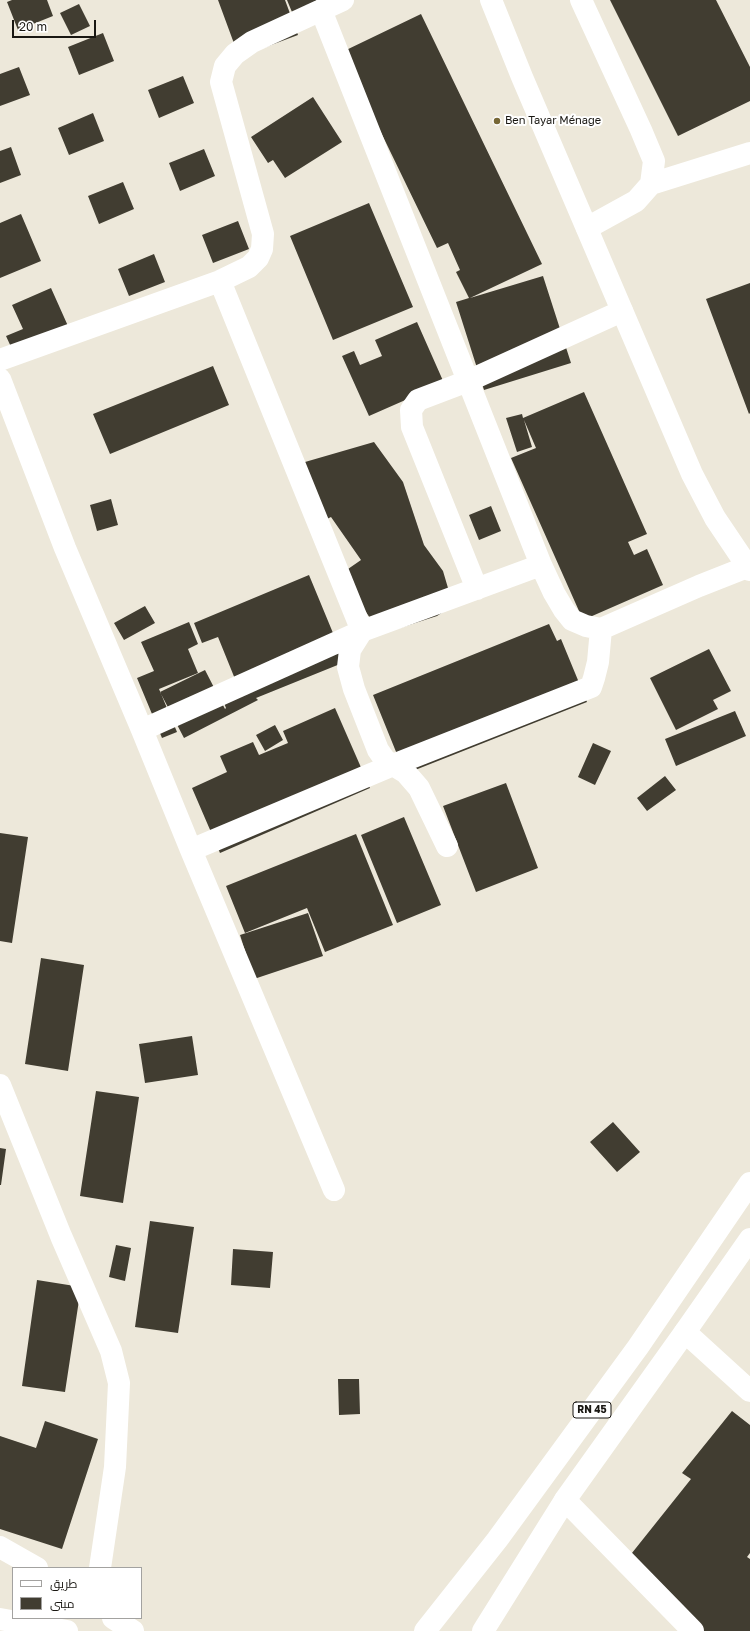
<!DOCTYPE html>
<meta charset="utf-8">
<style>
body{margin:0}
#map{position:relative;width:750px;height:1631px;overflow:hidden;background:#ede8da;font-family:"Golos Text",Cairo,sans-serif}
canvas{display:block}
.legend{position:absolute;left:12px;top:1567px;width:130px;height:52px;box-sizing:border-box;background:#fff;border:1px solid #a3a2a0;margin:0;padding:5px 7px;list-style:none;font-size:12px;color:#191712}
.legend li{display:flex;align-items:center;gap:8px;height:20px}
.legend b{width:20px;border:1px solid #a3a2a0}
.scale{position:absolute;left:12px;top:20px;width:84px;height:18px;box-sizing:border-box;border:2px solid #191712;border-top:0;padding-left:5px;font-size:12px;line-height:14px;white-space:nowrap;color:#191712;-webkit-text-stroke:3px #fff;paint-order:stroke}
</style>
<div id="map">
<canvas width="750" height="1631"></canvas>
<ul class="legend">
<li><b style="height:5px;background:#fff"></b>طريق</li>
<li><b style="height:11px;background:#413d31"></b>مبنى</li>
</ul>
<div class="scale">20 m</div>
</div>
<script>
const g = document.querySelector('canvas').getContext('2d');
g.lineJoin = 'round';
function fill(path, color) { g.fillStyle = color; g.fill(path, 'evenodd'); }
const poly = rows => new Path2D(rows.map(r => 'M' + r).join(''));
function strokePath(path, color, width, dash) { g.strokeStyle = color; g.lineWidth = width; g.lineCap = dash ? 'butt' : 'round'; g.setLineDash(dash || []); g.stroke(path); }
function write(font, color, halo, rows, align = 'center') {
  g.font = font + ' "Golos Text",sans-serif'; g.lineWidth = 4; g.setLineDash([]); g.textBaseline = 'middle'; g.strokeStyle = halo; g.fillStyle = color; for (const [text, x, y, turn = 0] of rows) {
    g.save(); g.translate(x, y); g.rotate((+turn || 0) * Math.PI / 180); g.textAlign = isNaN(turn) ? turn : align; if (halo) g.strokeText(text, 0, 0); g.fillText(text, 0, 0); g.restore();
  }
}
const building = poly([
 [12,0,47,0,53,16,18,30,7,2],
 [218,0,285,0,298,35,239,57],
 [287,0,347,0,294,17],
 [610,0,716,0,750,67,750,101,678,136],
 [79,4,90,26,71,35,60,13],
 [421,14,542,264,470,298,543,276,571,363,484,390,456,302,469,298,456,272,460,270,448,243,437,248,342,52],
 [103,33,114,61,79,75,68,47],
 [19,67,30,95,0,106,0,74],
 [183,76,194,103,159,118,148,90],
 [313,97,342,142,285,178,273,160,268,163,251,137],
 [93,113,104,141,69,155,58,128],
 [11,147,21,175,0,183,0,151],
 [204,149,215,176,180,191,169,163],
 [123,182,134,209,99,224,88,196],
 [369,203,413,307,333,340,290,236],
 [21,214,41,261,0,278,0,223],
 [238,221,249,249,213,263,202,235],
 [154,254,165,282,129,296,118,269],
 [750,283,750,413,749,414,706,299],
 [51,288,72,335,17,360,6,336,23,329,12,305],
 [417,322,444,383,369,416,342,356,354,351,360,365,382,356,375,340],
 [213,366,229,405,110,454,93,414],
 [584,392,647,534,628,542,634,555,647,549,663,585,583,620,511,458,536,448,524,420,532,447,517,452,506,418,522,414,523,418],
 [374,442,403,482,424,545,443,571,453,605,437,616,381,634,357,599,348,569,361,560,331,517,327,519,299,467,305,462],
 [111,499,118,525,97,531,90,505],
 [491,506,501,531,479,540,469,515],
 [309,575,345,662,256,698,258,700,184,738,160,692,205,670,225,709,226,708,217,686,235,679,218,637,202,643,194,623],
 [145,606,155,623,124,640,114,623],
 [189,622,198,644,188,649,198,673,159,689,177,732,162,738,137,678,154,671,141,642],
 [549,624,557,641,561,639,587,702,405,774,373,695],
 [709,649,731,691,713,700,718,709,676,730,650,678],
 [335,708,370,788,220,853,192,788,227,772,220,756,253,742,259,755,288,743,283,731],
 [735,711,746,736,676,766,665,739],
 [275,725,283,740,265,751,256,735],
 [593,743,611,751,595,785,578,777],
 [665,776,676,790,647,811,637,798],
 [506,783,538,868,476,892,443,806],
 [404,817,441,905,397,923,361,835],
 [0,833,28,837,12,943,0,941],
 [356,834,393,925,325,952,307,908,245,933,226,886],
 [308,913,323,956,254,979,240,935],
 [41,958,84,965,68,1071,25,1064],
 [192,1036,198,1075,145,1083,139,1044],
 [96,1091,139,1097,123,1203,80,1196],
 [613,1122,640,1152,617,1172,590,1142],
 [0,1148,6,1149,1,1185,0,1185],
 [150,1221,194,1227,178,1333,135,1327],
 [116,1245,131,1248,125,1281,109,1277],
 [233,1249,273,1252,270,1288,231,1285],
 [37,1280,81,1287,65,1392,22,1386],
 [338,1379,359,1379,360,1414,339,1415],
 [732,1411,750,1425,750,1553,747,1557,750,1559,750,1631,694,1631,620,1568,691,1479,682,1473],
 [45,1421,98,1439,62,1549,0,1529,0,1436,36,1448]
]);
const minor = poly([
 [581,0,641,130,654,161,651,184,636,201,587,228],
 [321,10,541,565,554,593,564,610,572,620,586,626,601,629,699,586,747,567],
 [651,184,750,153],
 [220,281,362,631,350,650,348,667,354,689,378,750,385,760,406,773,419,788,447,846],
 [0,360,220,281,249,267,258,258,262,249,263,234,221,82,225,66,235,54,252,42,343,0],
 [0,379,65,548,142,730,191,850,334,1190],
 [477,589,412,427,411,410,418,400,468,381,622,311],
 [142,730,362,631,541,565],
 [191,850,393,765,591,687,594,678,598,662,601,629],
 [0,1085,61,1236,111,1351,119,1383,115,1467,100,1568],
 [685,1332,750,1391],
 [565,1500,693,1631],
 [0,1547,37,1568],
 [113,1618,133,1631],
 [0,1619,67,1631]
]);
const major = poly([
 [491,0,522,77,692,474,715,518,750,570],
 [425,1631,497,1540,638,1347,750,1183],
 [483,1631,565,1500,685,1332,750,1239]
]);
const markers = [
 [497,121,4,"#776735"]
];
const shields = [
 [592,1410,38]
];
const shieldNames = [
 ["RN 45",592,1410]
];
const poiNames = [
 ["Ben Tayar Ménage",505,121]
];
fill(building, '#413d31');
strokePath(minor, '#fff', 22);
strokePath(major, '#fff', 22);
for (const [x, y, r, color] of markers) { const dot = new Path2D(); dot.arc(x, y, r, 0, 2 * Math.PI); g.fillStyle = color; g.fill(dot); strokePath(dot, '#fff', 1.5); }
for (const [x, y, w] of shields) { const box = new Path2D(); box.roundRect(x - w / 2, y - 8, w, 16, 3); g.fillStyle = '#fff'; g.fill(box); strokePath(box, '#191712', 1); }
write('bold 10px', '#191712', null, shieldNames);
write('11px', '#191712', '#fff', poiNames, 'left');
</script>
